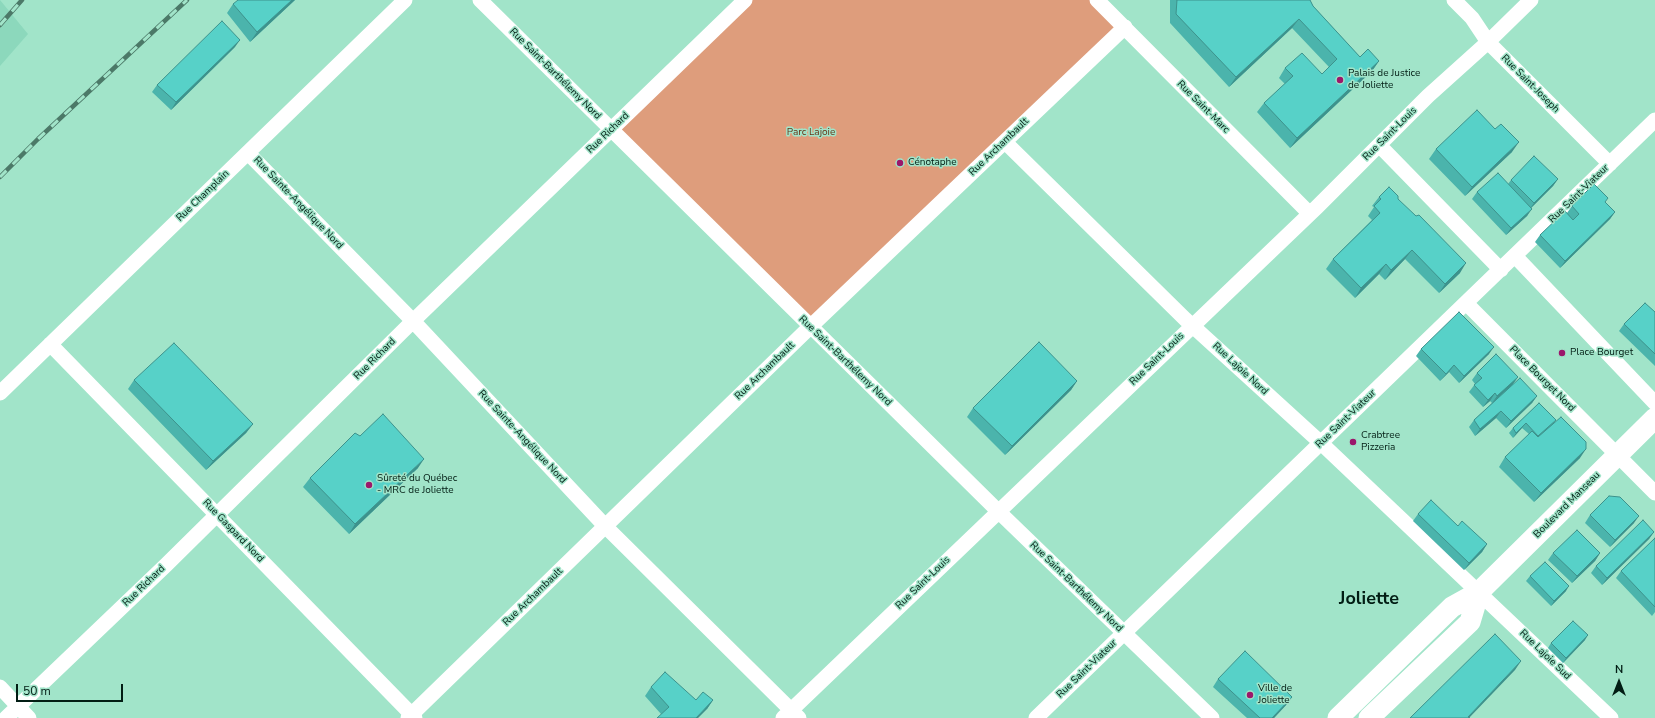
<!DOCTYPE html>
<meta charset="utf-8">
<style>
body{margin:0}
#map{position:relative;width:1655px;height:718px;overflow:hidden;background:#a1e4c9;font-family:"Nunito Sans",sans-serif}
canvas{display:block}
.north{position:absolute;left:1599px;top:662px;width:40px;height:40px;-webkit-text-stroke:3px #a1e4c9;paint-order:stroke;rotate:0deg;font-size:11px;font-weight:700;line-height:16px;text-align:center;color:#021d14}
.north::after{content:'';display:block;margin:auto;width:14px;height:18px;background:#021d14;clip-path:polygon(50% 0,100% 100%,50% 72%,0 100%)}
.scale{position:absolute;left:16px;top:684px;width:107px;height:18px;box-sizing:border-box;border:2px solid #021d14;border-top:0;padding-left:5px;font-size:12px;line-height:14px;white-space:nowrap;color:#021d14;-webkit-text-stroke:3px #a1e4c9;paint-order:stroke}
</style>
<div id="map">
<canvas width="1655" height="718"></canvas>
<div class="north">N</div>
<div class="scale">50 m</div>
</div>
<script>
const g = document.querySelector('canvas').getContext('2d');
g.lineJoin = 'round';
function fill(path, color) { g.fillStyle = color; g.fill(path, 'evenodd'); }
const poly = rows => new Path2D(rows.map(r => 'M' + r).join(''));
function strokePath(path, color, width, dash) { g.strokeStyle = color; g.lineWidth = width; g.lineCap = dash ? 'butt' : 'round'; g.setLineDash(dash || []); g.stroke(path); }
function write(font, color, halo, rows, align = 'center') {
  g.font = font + ' "Nunito Sans",sans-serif'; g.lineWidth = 3; g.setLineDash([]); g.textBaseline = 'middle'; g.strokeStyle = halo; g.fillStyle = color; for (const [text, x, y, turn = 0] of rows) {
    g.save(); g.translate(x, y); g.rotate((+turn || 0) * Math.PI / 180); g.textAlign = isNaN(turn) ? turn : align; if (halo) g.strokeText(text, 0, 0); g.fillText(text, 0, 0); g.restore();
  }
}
const built = poly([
 [0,0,28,34,0,66]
]);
const green = poly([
 [744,0,1097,0,1125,27,810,327,611,129]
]);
const street = poly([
 [480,0,998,511,1212,718],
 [1097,0,1309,213],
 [1454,0,1472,18,1488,42,1610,164],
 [1005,142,1185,319,1321,443,1611,718],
 [1379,145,1501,270],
 [248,153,413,321,606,527,799,718],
 [1515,256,1655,403],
 [1466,303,1655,493],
 [50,344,415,718],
 [0,393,405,0],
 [0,687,29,718],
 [6,718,166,565,413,321,745,0],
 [408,718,810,327,1125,27],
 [783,718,1317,207,1428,96,1488,42,1531,0],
 [1036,718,1655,120]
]);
const secondary = poly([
 [1338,718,1452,607,1479,592,1655,418],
 [1369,718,1470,622,1479,592]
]);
const rail = poly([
 [0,25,22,0],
 [0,177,38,139,187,0]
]);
const wall = poly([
 [295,0,250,42,227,13,233,4],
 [1170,0,1310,0,1313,6,1360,57,1379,61,1372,71,1290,148,1257,112,1264,103,1285,84,1279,78,1285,68,1322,74,1329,67,1292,28,1229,87,1170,23],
 [235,47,171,110,152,92,157,85],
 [1436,149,1512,152,1465,196,1429,159],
 [1558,179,1553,186,1531,208,1527,216,1506,235,1472,199,1477,192,1508,184,1511,180],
 [1379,197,1398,199,1460,273,1439,293,1405,259,1385,280,1379,274,1355,298,1326,269,1333,259,1372,220,1368,216,1374,207,1372,206],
 [1605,203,1615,212,1610,219,1560,268,1535,242,1540,235,1567,213,1572,206],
 [1655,312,1655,366,1619,331,1624,324],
 [1421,349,1489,354,1459,383,1449,372,1440,381,1416,356],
 [1477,373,1518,377,1513,384,1537,396,1532,403,1506,428,1496,418,1475,436,1469,427,1474,420,1492,403,1490,401,1483,407,1469,392,1475,384,1472,380],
 [134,380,253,424,246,433,206,470,128,389],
 [1077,381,1071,390,1005,455,967,417,973,408],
 [1539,403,1555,423,1580,458,1534,502,1499,467,1505,457,1529,434,1522,428,1513,438,1509,433,1513,428],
 [360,436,418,468,349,534,303,487,310,478],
 [1418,514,1458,526,1487,544,1482,552,1464,570,1413,521],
 [1590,515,1634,523,1610,547,1585,523],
 [1654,532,1649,539,1602,585,1591,573,1596,566],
 [1655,538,1655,612,1652,616,1616,578,1621,571],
 [1553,553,1600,553,1595,561,1572,583,1548,560],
 [1530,576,1566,591,1551,606,1526,581],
 [1585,640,1563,663,1548,648,1551,643],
 [1218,679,1292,697,1287,704,1274,718,1247,718,1213,687],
 [651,687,696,700,713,700,707,709,661,714,645,696]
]);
const shadedWall = poly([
 [292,0,295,0,250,42,257,32],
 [1299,19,1292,28,1229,87,1236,77],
 [240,40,235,47,171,110,176,102],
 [1379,61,1372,71,1290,148,1297,138],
 [1519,142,1512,152,1465,196,1472,187],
 [1558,179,1553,186,1529,210,1534,203],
 [1532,209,1527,216,1506,235,1511,228],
 [1615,212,1610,219,1560,268,1565,261],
 [1412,250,1405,259,1385,280,1391,270],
 [1466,263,1460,273,1439,293,1445,284],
 [1386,264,1379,274,1355,298,1361,288],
 [1494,347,1489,354,1459,383,1464,376],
 [1454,365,1449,372,1440,381,1446,374],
 [1518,377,1513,384,1492,403,1497,396],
 [1077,381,1071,390,1005,455,1012,446],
 [1495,393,1490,401,1483,407,1488,400],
 [1537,396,1532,403,1506,428,1511,421],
 [1501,411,1496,418,1475,436,1480,429],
 [1526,423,1522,428,1513,438,1516,433],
 [253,424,246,433,206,470,213,461],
 [1586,449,1580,458,1534,502,1541,493],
 [424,459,418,468,349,534,355,524],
 [1639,516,1634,523,1610,547,1615,540],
 [1654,532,1649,539,1602,585,1607,578],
 [1487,544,1482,552,1464,570,1469,563],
 [1600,553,1595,561,1572,583,1577,576],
 [1569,586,1566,591,1551,606,1554,601],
 [1588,635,1585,640,1563,663,1566,658],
 [1521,661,1515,670,1469,718,1467,718],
 [1292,697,1287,704,1274,718,1272,718],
 [713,700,707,709,698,718,696,718]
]);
const building = poly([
 [238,0,292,0,257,32,233,4,238,0],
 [1177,0,1310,0,1313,6,1360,57,1368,49,1379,61,1297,138,1264,103,1293,76,1285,68,1302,53,1322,74,1337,59,1299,19,1236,77,1176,14,1177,0],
 [222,21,240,40,176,102,157,85,222,21],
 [1477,110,1495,129,1501,124,1519,142,1472,187,1436,149,1477,110],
 [1534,156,1558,179,1534,203,1511,180,1534,156],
 [1498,173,1532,209,1511,228,1477,192,1498,173],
 [1594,184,1608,198,1605,202,1615,212,1565,261,1540,235,1565,211,1573,220,1579,214,1572,206,1594,184],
 [1389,187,1398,196,1398,199,1416,216,1419,215,1466,263,1445,284,1412,250,1391,270,1386,264,1361,288,1333,259,1380,213,1374,206,1381,199,1379,197,1389,187],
 [1645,303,1655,312,1655,354,1624,324,1645,303],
 [1459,312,1494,347,1464,376,1454,365,1446,374,1421,349,1459,312],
 [1039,342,1077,381,1012,446,973,408,1039,342],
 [174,343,253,424,213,461,134,380,174,343],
 [1496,354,1518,377,1497,396,1495,393,1488,400,1474,385,1482,378,1477,373,1496,354],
 [1520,378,1537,396,1511,421,1501,411,1480,429,1474,420,1520,378],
 [1539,403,1556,420,1538,436,1526,423,1516,433,1513,428,1539,403],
 [383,414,424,459,355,524,310,478,355,433,360,436,383,414],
 [1561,417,1586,442,1586,449,1541,493,1505,457,1532,431,1538,437,1561,417],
 [1609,496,1620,497,1639,516,1615,540,1590,515,1609,496],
 [1431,500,1458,526,1462,521,1487,544,1469,563,1418,514,1431,500],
 [1643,520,1654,532,1607,578,1596,566,1643,520],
 [1577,530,1600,553,1577,576,1553,553,1577,530],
 [1655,538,1655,607,1621,571,1655,538],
 [1545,562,1569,586,1554,601,1530,576,1545,562],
 [1573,621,1588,635,1566,658,1551,643,1573,621],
 [1495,634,1521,661,1468,717,1470,718,1410,718,1495,634],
 [1245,651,1292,697,1272,718,1260,718,1218,679,1245,651],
 [665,672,696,700,703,692,713,700,696,718,657,718,669,707,651,687,665,672]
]);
const markers = [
 [1340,80,4,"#9b176b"],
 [900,163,4,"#9b176b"],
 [1562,353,4,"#9b176b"],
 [1353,442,4,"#9b176b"],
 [369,485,4,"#9b176b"],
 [1250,695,4,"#9b176b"]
];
const streetNames = [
 ["Rue Saint-Barthélemy Nord",555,74,45],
 ["Rue Saint-Joseph",1530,84,45],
 ["Rue Saint-Marc",1203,107,45],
 ["Rue Richard",608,133,-44],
 ["Rue Saint-Louis",1390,134,-45],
 ["Rue Archambault",999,147,-44],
 ["Rue Saint-Viateur",1579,194,-44],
 ["Rue Champlain",203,196,-44],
 ["Rue Sainte-Angélique Nord",298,203,46],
 ["Rue Richard",375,359,-45],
 ["Rue Saint-Louis",1157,359,-44],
 ["Rue Saint-Barthélemy Nord",845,361,44],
 ["Rue Lajoie Nord",1240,369,43],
 ["Rue Archambault",765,371,-44],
 ["Place Bourget Nord",1542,379,45],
 ["Rue Saint-Viateur",1346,419,-44],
 ["Rue Sainte-Angélique Nord",522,437,47],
 ["Boulevard Manseau",1567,505,-45],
 ["Rue Gaspard Nord",233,531,46],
 ["Rue Saint-Louis",923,583,-44],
 ["Rue Richard",144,586,-44],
 ["Rue Saint-Barthélemy Nord",1076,587,44],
 ["Rue Archambault",533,597,-44],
 ["Rue Lajoie Sud",1545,655,44],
 ["Rue Saint-Viateur",1087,669,-44]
];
const poiNames = [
 ["Palais de Justice",1348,74],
 ["de Joliette",1348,86],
 ["Cénotaphe",908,163],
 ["Place Bourget",1570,353],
 ["Crabtree",1361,436],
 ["Pizzeria",1361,448],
 ["Sûreté du Québec",377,479],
 ["- MRC de Joliette",377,491],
 ["Ville de",1258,689],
 ["Joliette",1258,701]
];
const parkNames = [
 ["Parc Lajoie",811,133]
];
const townNames = [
 ["Joliette",1369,600]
];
fill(built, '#8cd8bc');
fill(green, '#de9d7c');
strokePath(street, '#fff', 15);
strokePath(secondary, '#fff', 21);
strokePath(rail, '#4c7968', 4.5);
strokePath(rail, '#a1e4c9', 3, [9]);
fill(wall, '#4bb4ac');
fill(shadedWall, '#3d928c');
fill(building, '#57d1c8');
strokePath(building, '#3d928c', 1);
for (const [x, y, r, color] of markers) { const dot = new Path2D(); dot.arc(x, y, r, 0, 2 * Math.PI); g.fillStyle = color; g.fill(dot); strokePath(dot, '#a1e4c9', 1.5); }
write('10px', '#021d14', '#a1e4c9', streetNames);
write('10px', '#021d14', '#a1e4c9', poiNames, 'left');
write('10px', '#673417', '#a1e4c9', parkNames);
write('bold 18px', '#021d14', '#a1e4c9', townNames);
</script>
